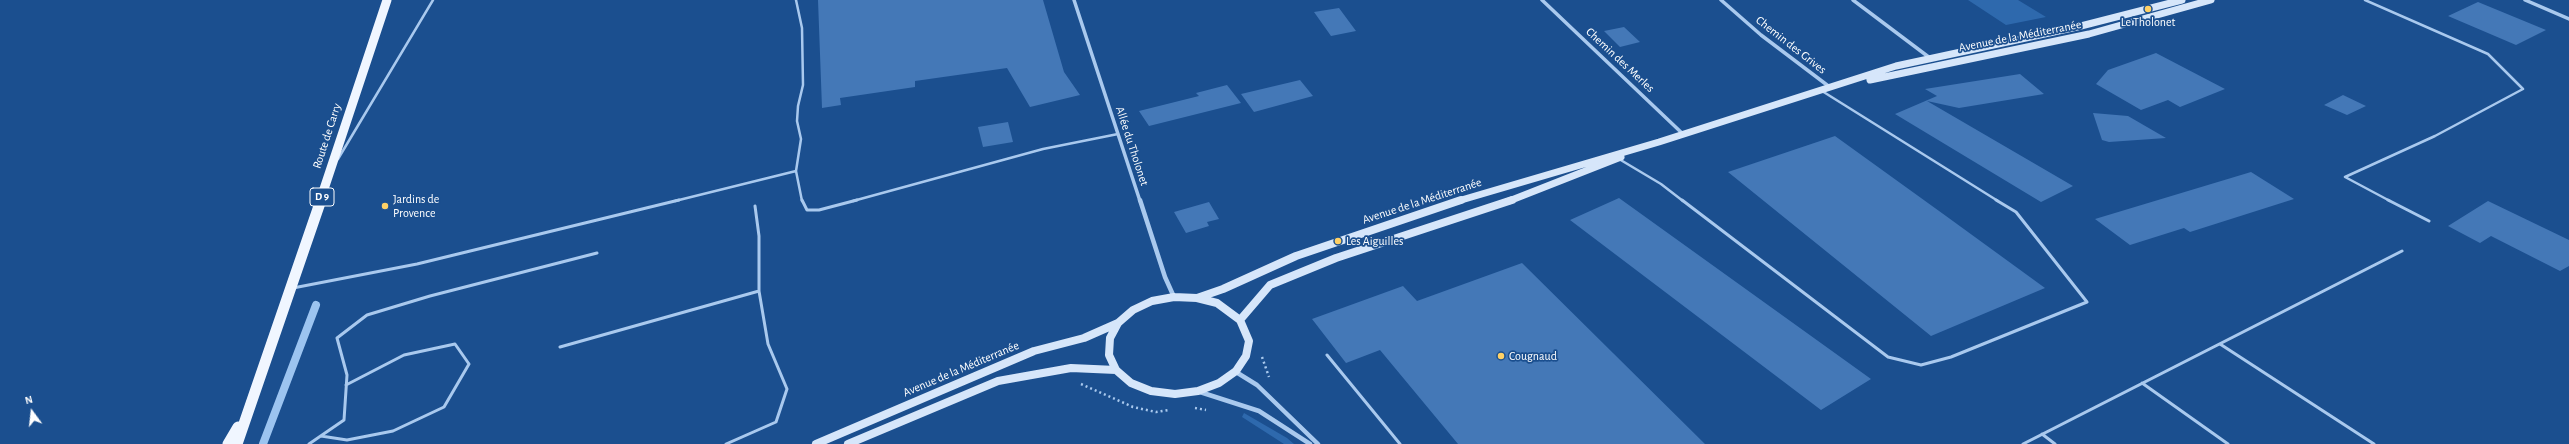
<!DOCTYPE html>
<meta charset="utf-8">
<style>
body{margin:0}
#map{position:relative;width:2569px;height:444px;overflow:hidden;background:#1b4f8f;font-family:"Alegreya Sans",sans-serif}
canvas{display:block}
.north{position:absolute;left:12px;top:392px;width:40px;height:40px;-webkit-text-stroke:3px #1b4f8f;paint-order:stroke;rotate:345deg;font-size:11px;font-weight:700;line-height:16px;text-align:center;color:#fff}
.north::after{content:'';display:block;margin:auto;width:14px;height:18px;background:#fff;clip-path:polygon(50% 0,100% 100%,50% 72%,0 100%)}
</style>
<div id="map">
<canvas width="2569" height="444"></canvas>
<div class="north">N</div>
</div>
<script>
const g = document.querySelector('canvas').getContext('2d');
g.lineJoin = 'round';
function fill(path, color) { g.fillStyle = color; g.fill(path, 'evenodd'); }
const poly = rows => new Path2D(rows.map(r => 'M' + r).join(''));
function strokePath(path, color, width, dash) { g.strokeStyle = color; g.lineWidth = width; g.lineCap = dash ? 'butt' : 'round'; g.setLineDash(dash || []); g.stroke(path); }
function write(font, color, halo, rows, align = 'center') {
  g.font = font + ' "Alegreya Sans",sans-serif'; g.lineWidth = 3.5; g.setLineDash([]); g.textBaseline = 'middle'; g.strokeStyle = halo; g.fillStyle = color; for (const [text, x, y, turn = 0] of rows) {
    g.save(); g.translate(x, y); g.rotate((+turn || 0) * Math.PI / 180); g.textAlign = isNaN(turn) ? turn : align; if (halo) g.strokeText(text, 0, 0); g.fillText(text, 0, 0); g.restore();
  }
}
const green = poly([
 [1968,0,2018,0,2046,17,2006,25],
 [1244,413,1287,438,1294,444,1284,444,1242,417]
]);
const stream = poly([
 [263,444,316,305]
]);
const building = poly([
 [818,0,1043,0,1064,72,1080,95,1030,107,1007,68,915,81,915,87,840,98,841,105,822,108],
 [2478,2,2546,30,2516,45,2448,16],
 [1339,8,1356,31,1331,36,1314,12],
 [1624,27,1640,42,1620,47,1604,31],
 [2156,53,2225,89,2180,107,2168,100,2141,110,2096,84,2108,70],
 [2020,74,2044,94,1959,108,1927,101,2073,186,2041,202,1895,114,1937,96,1925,89],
 [1300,80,1313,96,1254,112,1241,94],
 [1227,85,1241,103,1149,126,1139,111,1199,96,1196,93],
 [2343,95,2366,106,2347,115,2324,105],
 [2093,113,2128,116,2166,138,2109,142,2102,140],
 [1008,122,1013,142,983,147,978,127],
 [1835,136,1946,216,2045,288,1931,336,1728,172],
 [2251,172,2294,199,2190,232,2184,228,2130,245,2095,219],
 [1619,198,1871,379,1821,410,1570,220],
 [2488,201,2569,240,2569,266,2560,271,2491,236,2480,243,2448,226],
 [1209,202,1219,219,1207,222,1209,226,1186,233,1174,212],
 [1522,263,1705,444,1458,444,1380,350,1346,363,1312,319,1403,286,1417,301]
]);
const path = poly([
 [1262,357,1269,377],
 [1081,384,1133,407,1156,412,1169,410],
 [1195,408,1206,410]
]);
const serviceFar1 = poly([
 [796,0,802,28,803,85,798,106,797,121,801,139,796,171],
 [2365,0,2488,54,2523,89,2435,136,2345,177,2390,201],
 [1822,91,1998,201],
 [338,159,433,0],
 [1619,159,1661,184,1683,201],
 [675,201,796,171,802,201],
 [853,201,1043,149,1118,134]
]);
const service = poly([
 [802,200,807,210,819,210,857,200],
 [1682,200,1888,357,1921,365,1951,357,2087,302,2016,212,1996,200],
 [2388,200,2429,221],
 [755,206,759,236,759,291],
 [293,288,417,264,679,200],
 [2220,344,2374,444],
 [560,347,759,291,768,344,787,389,776,422,726,444],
 [1327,355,1400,444],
 [2142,383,2228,444],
 [2042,434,2055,444],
 [321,436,347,440,393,431,444,407,469,364,455,344,404,355,346,385],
 [309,444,344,420,347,375,337,338,367,315,430,296,597,253],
 [2023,444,2402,251]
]);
const minorFar1 = poly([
 [1074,0,1140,201],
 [1542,0,1684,135],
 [1721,0,1761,35,1831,88],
 [1853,0,1930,58],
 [2525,0,2569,19]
]);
const minor = poly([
 [1140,200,1165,277,1174,297],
 [1236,372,1257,385,1318,444],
 [1200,392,1259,411,1310,444]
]);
const secondaryFar1 = poly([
 [1870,80,2089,34,2211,0],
 [1458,201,1659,142,1896,66,2077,27,2182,0],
 [1509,201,1621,157]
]);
const secondary = poly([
 [1174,297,1197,298,1217,303,1240,320,1249,341,1246,356,1236,371,1219,383,1198,391,1175,394,1151,391,1131,383,1116,370,1109,355,1110,338,1118,323,1133,310,1152,301,1174,297],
 [1197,298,1223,289,1296,256,1461,200],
 [1240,320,1270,285,1336,258,1512,200],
 [816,444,1034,351,1084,338,1118,323],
 [848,444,998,381,1071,368,1116,370]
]);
const primaryFar1 = poly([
 [320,201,387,0]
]);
const primary = poly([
 [228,444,238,427],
 [237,444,321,200]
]);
const markers = [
 [2148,9,4,"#ffd166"],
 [385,206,4,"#ffd166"],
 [1338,241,4,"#ffd166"],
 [1501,356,4,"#ffd166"]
];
const shields = [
 [322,197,24]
];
const shieldNames = [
 ["D 9",322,197]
];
const poiNames = [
 ["Le Tholonet",2148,22,"center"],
 ["Jardins de",393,199],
 ["Provence",393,213],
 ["Les Aiguilles",1346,241],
 ["Cougnaud",1509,356]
];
const streetNames = [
 ["Avenue de la Méditerranée",2020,36,-11],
 ["Chemin des Grives",1791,45,38],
 ["Chemin des Merles",1620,60,43],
 ["Route de Carry",327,136,-72],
 ["Allée du Tholonet",1132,146,72],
 ["Avenue de la Méditerranée",1422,201,-18],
 ["Avenue de la Méditerranée",961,369,-23]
];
fill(green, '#2e69ad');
strokePath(stream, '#9cc4f0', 8);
fill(building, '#4478b7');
strokePath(path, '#a9c9ee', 2.5, [2, 3]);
strokePath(serviceFar1, '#a9c9ee', 2.5);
strokePath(service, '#a9c9ee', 3);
strokePath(minorFar1, '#a9c9ee', 3.5);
strokePath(minor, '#a9c9ee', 4.5);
strokePath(secondaryFar1, '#d6e6fa', 7);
strokePath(secondary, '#d6e6fa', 8);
strokePath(primaryFar1, '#f0f6ff', 9);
strokePath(primary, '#f0f6ff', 11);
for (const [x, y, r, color] of markers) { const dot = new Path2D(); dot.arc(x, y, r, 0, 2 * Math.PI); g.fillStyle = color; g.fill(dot); strokePath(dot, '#1b4f8f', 1.5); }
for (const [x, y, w] of shields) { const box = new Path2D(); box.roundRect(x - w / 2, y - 9, w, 18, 3); g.fillStyle = '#1b4f8f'; g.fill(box); strokePath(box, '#fff', 1); }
write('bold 11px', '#fff', null, shieldNames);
write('12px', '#fff', '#1b4f8f', poiNames, 'left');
write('12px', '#fff', '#1b4f8f', streetNames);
</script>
